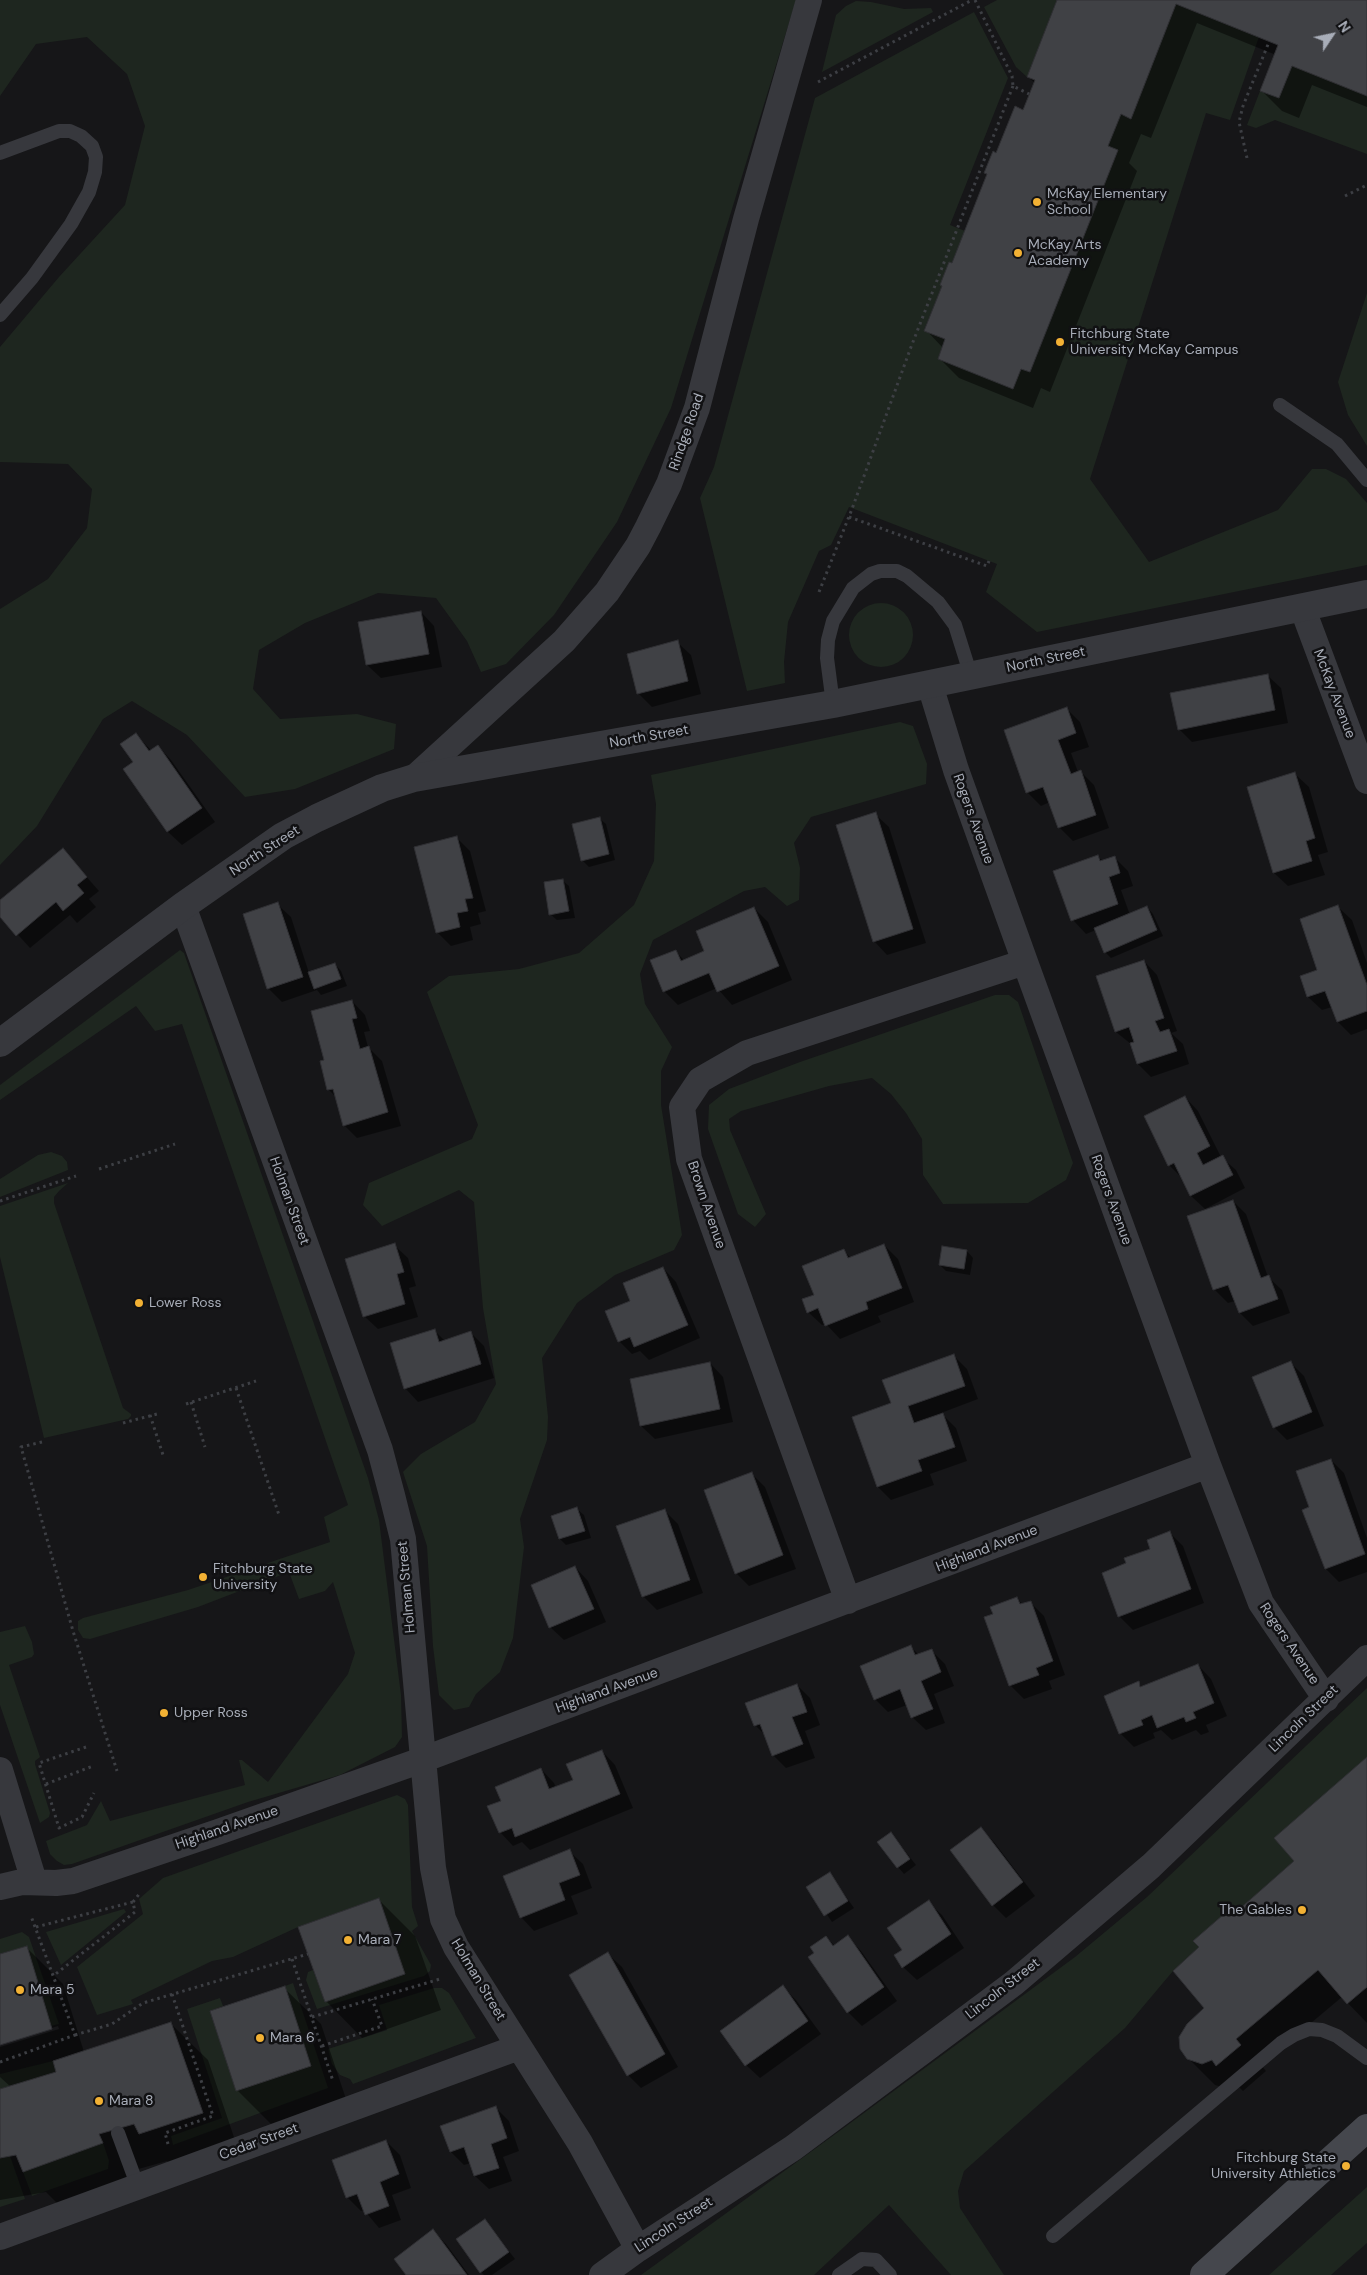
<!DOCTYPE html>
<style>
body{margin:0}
#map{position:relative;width:1367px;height:2275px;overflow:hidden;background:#161618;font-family:"DM Sans",sans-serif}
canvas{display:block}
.north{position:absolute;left:1307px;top:10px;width:50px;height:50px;-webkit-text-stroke:4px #111113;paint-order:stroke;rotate:56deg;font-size:14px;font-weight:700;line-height:20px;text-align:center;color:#a8adb8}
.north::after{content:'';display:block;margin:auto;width:18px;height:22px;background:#a8adb8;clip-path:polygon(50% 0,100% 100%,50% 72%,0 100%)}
</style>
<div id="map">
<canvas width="1367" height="2275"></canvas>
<div class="north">N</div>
</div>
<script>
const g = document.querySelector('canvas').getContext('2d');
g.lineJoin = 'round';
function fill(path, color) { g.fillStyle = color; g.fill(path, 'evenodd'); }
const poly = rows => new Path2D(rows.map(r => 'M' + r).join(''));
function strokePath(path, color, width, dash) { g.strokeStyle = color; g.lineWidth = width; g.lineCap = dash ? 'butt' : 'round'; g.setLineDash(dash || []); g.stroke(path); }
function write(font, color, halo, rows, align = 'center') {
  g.font = font + ' "DM Sans",sans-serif'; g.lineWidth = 5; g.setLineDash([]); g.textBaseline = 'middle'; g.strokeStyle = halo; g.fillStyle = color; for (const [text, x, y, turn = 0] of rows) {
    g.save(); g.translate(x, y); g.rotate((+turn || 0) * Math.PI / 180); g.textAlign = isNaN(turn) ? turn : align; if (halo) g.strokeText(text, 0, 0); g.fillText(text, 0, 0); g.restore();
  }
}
const green = poly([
 [0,0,796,0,671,408,617,522,554,615,506,664,481,672,467,641,436,598,378,593,305,623,259,650,253,689,280,719,357,714,396,724,394,749,295,789,245,797,187,735,132,701,103,719,37,826,0,865,0,609,48,579,87,528,92,489,68,464,0,462,0,347,59,277,125,205,145,126,127,74,87,37,36,44,0,96],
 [997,0,1057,0,1027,77,1016,67,984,7],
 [856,1,871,2,904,9,931,8,933,12,822,72,836,15,846,6],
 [1176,4,1259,37,1230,120,1206,113,1090,479,1149,562,1278,510,1312,469,1326,469,1346,479,1367,503,1367,565,1037,632,986,592,997,564,849,507,831,545,819,551,788,622,784,662,785,683,747,691,700,498,714,467,815,98,974,12,1008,78,950,225,965,231,924,330,945,339,938,359,1013,389,1021,369,1030,372,1118,150,1108,146,1121,114,1131,118],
 [1292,66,1367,96,1367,154,1275,120,1256,128,1247,125,1260,91,1279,98],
 [1367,293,1367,446,1348,415,1338,382],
 '849 635a32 32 0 1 1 64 0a32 32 0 1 1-64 0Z',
 [900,722,913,726,927,764,926,784,811,817,794,843,800,868,799,900,787,906,765,887,744,891,653,940,640,974,645,1004,672,1047,661,1071,661,1105,682,1235,674,1250,615,1275,577,1303,542,1358,548,1417,547,1440,520,1519,524,1547,513,1638,500,1672,476,1694,469,1707,454,1710,439,1695,433,1646,427,1546,403,1472,421,1454,475,1422,496,1384,483,1308,474,1202,459,1190,382,1226,363,1205,369,1183,472,1139,478,1125,427,992,449,976,519,969,579,953,634,905,654,861,656,804,651,775],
 [180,950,184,953,368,1478,379,1520,401,1695,402,1737,395,1747,340,1775,248,1802,72,1864,64,1865,57,1861,50,1854,46,1841,87,1825,101,1801,110,1821,245,1785,239,1760,242,1760,268,1782,348,1674,355,1653,333,1582,325,1591,299,1599,289,1572,198,1607,90,1639,83,1638,78,1630,78,1621,83,1618,188,1590,330,1542,324,1517,348,1505,182,1024,155,1031,136,1006,0,1100,0,1085],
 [995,995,1009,995,1018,1002,1073,1163,1066,1180,1028,1203,943,1204,923,1175,922,1139,906,1113,891,1094,872,1078,829,1086,741,1111,729,1119,730,1130,766,1214,755,1227,738,1214,708,1129,709,1105,729,1089,800,1062],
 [51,1152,62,1156,67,1162,68,1170,0,1197,0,1179,38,1155],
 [68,1183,59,1191,54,1197,54,1203,123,1408,131,1414,131,1416,128,1419,44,1438,0,1257,0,1206],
 [25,1626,32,1642,34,1654,32,1657,9,1665,40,1757,35,1761,35,1764,50,1813,49,1817,40,1823,0,1705,0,1632],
 [1367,1688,1367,1757,1294,1861,1235,1913,1231,1908,1194,1941,1199,1947,1173,1971,1125,2028,964,2171,958,2191,960,2208,1004,2275,951,2275,889,2205,814,2275,641,2275,845,2127,1075,1957,1147,1897],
 [397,1795,405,1799,408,1805,412,1907,418,1926,412,1931,431,1965,430,1971,424,1976,317,2009,306,1980,308,1972,313,1970,325,2002,405,1974,379,1898,298,1927,233,1957,212,1961,131,2000,133,2004,97,2015,77,1967,143,1914,139,1899,163,1878],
 [124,1909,126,1912,61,1965,46,1932],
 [22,1932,29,1937,59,2024,51,2026,27,1946,0,1954,0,1939],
 [293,1983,328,2088,173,2145,171,2136,222,2118,187,2009,220,1998,223,2006,210,2011,236,2091,311,2066,285,1986],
 [434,1988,442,1988,449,1993,476,2038,353,2084,350,2079,340,2075,332,2064,328,2049,387,2030,379,2005],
 [53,2061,56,2072,0,2089,0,2074],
 [103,2143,109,2161,108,2169,32,2196,23,2172],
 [10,2156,25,2199,0,2207,0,2158],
 [1367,2187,1367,2243,1331,2275,1269,2275]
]);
const shadow = poly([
 [1059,0,1367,0,1367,107,1312,85,1299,118,1282,111,1262,91,1276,55,1197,23,1151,138,1141,134,1129,163,1137,171,1050,392,1041,388,1033,408,959,378,939,358,943,348,926,330,997,154,1024,111,1035,83,1028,77],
 [421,612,434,626,442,667,381,678,367,665],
 [677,642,691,655,701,694,652,707,638,693],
 [1267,675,1281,688,1288,723,1192,742,1179,729],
 [1067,709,1080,722,1089,747,1071,753,1078,772,1081,772,1094,785,1109,828,1073,841,1059,827,1050,802,1041,806,1027,792],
 [136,735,152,751,158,746,171,760,215,822,182,845,168,832,125,770,135,763],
 [1295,774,1309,787,1328,852,1318,855,1325,875,1288,886,1274,873,1248,788],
 [875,814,889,827,926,943,887,955,874,941],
 [599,818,606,824,615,860,589,867,582,860],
 [457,838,470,851,486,911,478,913,481,924,470,927,473,940,451,946,437,932],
 [63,850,99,891,89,899,96,907,77,923,70,915,30,948,0,915,0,902],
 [1097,856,1103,861,1114,857,1128,871,1133,886,1121,890,1130,915,1147,907,1153,914,1163,936,1111,958,1105,952,1096,930,1086,934,1073,920],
 [562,880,569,886,575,918,557,920,550,914],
 [277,904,291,917,309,973,335,964,341,971,347,986,321,995,317,990,282,1002,268,988],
 [1338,907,1352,920,1367,963,1367,1029,1351,1035,1338,1022,1332,1007,1322,1010,1308,997,1301,977,1319,971],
 [754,908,768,922,792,980,732,1005,717,988,678,1005,664,991,675,951,685,961,706,952],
 [1144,961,1157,975,1177,1031,1171,1033,1183,1044,1189,1064,1151,1077,1138,1064,1131,1044,1116,1032,1098,977],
 [352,1001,365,1015,370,1031,364,1032,368,1047,382,1061,401,1126,357,1138,344,1125,336,1097,329,1090,326,1061],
 [1185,1097,1198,1111,1221,1157,1236,1170,1245,1188,1205,1209,1191,1196,1183,1179,1169,1165,1145,1117],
 [1233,1201,1246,1214,1268,1277,1282,1290,1290,1313,1253,1326,1240,1313,1235,1301,1228,1303,1215,1290,1189,1217],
 [394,1245,408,1258,416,1286,409,1288,418,1317,378,1329,364,1316],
 [884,1245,898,1259,914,1302,878,1316,881,1322,840,1339,826,1324,822,1325,808,1312,815,1295,844,1251,851,1258],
 [967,1251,973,1258,970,1275,946,1271,940,1265],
 [663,1268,676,1282,700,1338,649,1360,640,1351,632,1354,619,1341,632,1302],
 [435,1331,445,1341,471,1333,484,1346,494,1378,418,1402,405,1388],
 [953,1355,967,1369,978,1399,941,1413,956,1428,967,1461,930,1474,934,1485,891,1500,878,1487,853,1418,892,1403],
 [710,1363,723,1377,733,1422,655,1439,641,1426],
 [1291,1363,1304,1376,1324,1426,1287,1440,1274,1427],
 [1331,1460,1344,1473,1367,1538,1367,1572,1339,1582,1326,1569,1311,1508],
 [752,1474,765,1487,796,1569,749,1586,736,1573],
 [577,1509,584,1515,591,1538,566,1545,560,1539],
 [664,1510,678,1524,703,1593,657,1610,643,1596],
 [1170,1533,1183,1546,1204,1603,1133,1630,1119,1616,1128,1564,1152,1550],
 [575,1567,588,1581,606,1622,564,1640,550,1627],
 [1017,1598,1023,1605,1030,1602,1044,1616,1065,1675,1049,1681,1052,1689,1024,1699,1010,1685,994,1615],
 [911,1647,919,1655,931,1650,945,1664,954,1686,934,1694,945,1723,926,1730,912,1717,907,1705,888,1712,875,1699],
 [1198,1665,1211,1679,1227,1716,1206,1725,1209,1732,1201,1735,1196,1730,1172,1740,1161,1730,1153,1733,1155,1738,1134,1747,1120,1733,1138,1683,1143,1688],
 [797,1685,810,1698,820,1725,805,1731,815,1758,786,1768,773,1755,766,1736,755,1725],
 [602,1751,615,1765,633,1808,530,1850,522,1842,513,1846,500,1832,503,1801,541,1769,554,1783,556,1788,574,1781],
 [1367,1759,1367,2023,1342,1997,1261,2065,1266,2071,1243,2091,1238,2086,1228,2089,1215,2085,1184,2054,1205,2008,1235,1914,1296,1861],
 [980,1828,994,1842,1035,1896,1006,1918,993,1905],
 [891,1833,916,1865,904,1874,898,1867],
 [569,1851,583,1864,592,1888,571,1896,578,1914,534,1931,521,1917],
 [830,1874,854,1908,832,1922,808,1887],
 [379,1900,415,1936,441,2010,362,2038,326,2001],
 [928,1902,942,1915,964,1948,917,1980,903,1967,904,1950],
 [826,1937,835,1946,848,1937,861,1951,897,2001,862,2026,848,2012,810,1957,816,1953],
 [27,1948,63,1984,84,2052,171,2024,208,2060,238,2149,176,2169,167,2161,135,2170,138,2179,61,2207,46,2192,0,2200,0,2091,12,2088,0,2077,0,2047,59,2029,58,2026,0,2044,0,1956],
 [608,1954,622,1967,678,2067,641,2088,628,2075],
 [783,1987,796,2000,821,2034,760,2078,746,2065,722,2031],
 [284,1988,321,2024,347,2102,273,2126,237,2090],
 [496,2108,509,2121,519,2151,503,2157,512,2181,489,2189,475,2176,471,2163,464,2165,451,2152],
 [386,2141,400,2155,411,2188,392,2195,401,2220,379,2228,364,2210,361,2211,348,2198,334,2160],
 [485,2220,515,2259,492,2275,484,2275,481,2272],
 [433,2231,446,2244,469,2275,408,2275]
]);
const building = poly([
 [1057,0,1367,0,1367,96,1292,66,1279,98,1260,91,1278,45,1176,4,1131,119,1121,114,1108,146,1118,150,1030,372,1021,369,1013,389,938,359,945,339,924,331,942,286,940,285,949,262,952,263,987,174,984,173,993,151,996,153,1015,106,1023,110,1035,80,1027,77,1057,0],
 [421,611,429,654,366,665,358,622,421,611],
 [678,640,688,681,637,694,627,654,678,640],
 [1268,674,1275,710,1178,730,1170,693,1268,674],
 [1067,707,1076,733,1058,740,1071,774,1081,770,1096,815,1058,828,1043,787,1026,793,1004,730,1067,707],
 [136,733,149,751,158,745,202,808,167,832,123,769,133,762,120,744,136,733],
 [1295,772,1315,838,1306,841,1312,861,1273,873,1247,787,1295,772],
 [876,812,913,929,873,942,836,825,876,812],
 [600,817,609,854,581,861,572,824,600,817],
 [457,836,473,898,465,899,468,911,457,913,460,927,436,933,414,847,457,836],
 [63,848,87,877,77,885,84,893,63,911,56,902,16,936,0,917,0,900,63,848],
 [1098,855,1100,861,1115,856,1120,873,1109,877,1118,904,1071,921,1053,871,1098,855],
 [563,879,569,911,549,915,544,882,563,879],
 [278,902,303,977,267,989,243,914,278,902],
 [1338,905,1367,985,1367,1011,1337,1022,1325,991,1307,997,1300,976,1317,970,1300,919,1338,905],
 [1147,906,1157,930,1104,953,1094,928,1147,906],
 [754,907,779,966,717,992,709,973,663,992,650,960,676,950,681,961,704,951,696,931,754,907],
 [1144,960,1164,1018,1155,1021,1160,1032,1169,1029,1177,1051,1137,1064,1130,1043,1134,1042,1129,1027,1115,1032,1096,976,1144,960],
 [335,963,341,979,314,989,308,972,335,963],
 [352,1000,357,1018,352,1019,360,1049,369,1046,388,1112,343,1126,333,1089,327,1090,320,1061,324,1060,311,1011,352,1000],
 [1185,1096,1210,1146,1197,1153,1203,1165,1223,1155,1233,1175,1190,1196,1174,1163,1168,1166,1144,1116,1185,1096],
 [1233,1200,1261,1278,1269,1275,1278,1299,1239,1313,1228,1285,1213,1290,1187,1216,1233,1200],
 [395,1243,404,1272,397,1274,405,1304,363,1317,345,1259,395,1243],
 [884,1244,902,1288,866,1302,868,1309,825,1326,818,1308,807,1313,802,1299,814,1295,802,1266,844,1249,848,1258,884,1244],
 [942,1246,967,1250,964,1269,939,1265,942,1246],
 [663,1267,688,1325,634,1347,630,1337,618,1342,605,1311,630,1301,623,1283,663,1267],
 [435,1329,439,1342,471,1331,481,1364,404,1389,390,1343,435,1329],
 [954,1354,965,1386,908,1406,914,1423,943,1413,955,1447,918,1460,922,1471,877,1487,852,1417,891,1403,882,1380,954,1354],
 [1291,1361,1312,1412,1273,1428,1252,1377,1291,1361],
 [710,1362,720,1409,640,1426,630,1379,710,1362],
 [1331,1459,1365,1554,1325,1569,1302,1510,1309,1507,1296,1471,1331,1459],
 [752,1472,783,1555,735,1574,704,1490,752,1472],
 [577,1507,585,1531,559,1539,551,1516,577,1507],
 [665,1509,690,1580,642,1597,616,1526,665,1509],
 [1170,1531,1191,1589,1118,1617,1102,1573,1126,1563,1124,1558,1150,1549,1147,1540,1170,1531],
 [575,1566,594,1609,549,1628,531,1585,575,1566],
 [1017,1597,1020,1604,1031,1601,1053,1661,1036,1668,1039,1675,1009,1686,984,1617,993,1614,990,1607,1017,1597],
 [911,1645,915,1655,932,1649,941,1672,921,1681,933,1709,911,1718,900,1689,874,1700,860,1666,911,1645],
 [1198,1664,1214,1703,1193,1712,1196,1718,1186,1722,1184,1717,1157,1728,1152,1715,1141,1720,1143,1725,1119,1734,1104,1696,1139,1681,1140,1687,1198,1664],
 [797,1684,807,1712,792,1717,803,1744,772,1756,760,1724,754,1726,745,1703,797,1684],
 [602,1750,620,1794,515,1837,512,1828,499,1833,487,1806,501,1801,495,1787,541,1768,549,1789,573,1780,566,1764,602,1750],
 [1367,1757,1367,1987,1347,2004,1318,1970,1236,2039,1241,2045,1216,2066,1212,2060,1202,2064,1187,2059,1180,2049,1179,2037,1187,2024,1204,2008,1173,1971,1199,1947,1193,1941,1231,1908,1235,1913,1294,1861,1274,1838,1367,1757],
 [981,1827,1023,1882,992,1906,950,1850,981,1827],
 [891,1832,910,1859,897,1868,877,1842,891,1832],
 [570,1849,580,1875,559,1883,565,1900,520,1918,503,1876,570,1849],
 [830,1872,848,1901,824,1916,806,1887,830,1872],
 [379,1898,405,1974,325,2002,298,1927,379,1898],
 [929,1900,951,1934,902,1968,894,1955,902,1950,887,1928,929,1900],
 [848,1935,884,1987,847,2013,808,1957,814,1953,810,1947,826,1936,833,1946,848,1935],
 [27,1946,52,2029,0,2045,0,1954,27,1946],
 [608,1952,665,2054,627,2076,569,1975,608,1952],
 [783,1985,808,2021,745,2066,720,2031,783,1985],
 [285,1986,311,2066,236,2091,210,2011,285,1986],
 [171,2022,203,2113,139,2134,134,2124,99,2134,103,2143,23,2172,16,2155,0,2158,0,2089,56,2072,53,2061,171,2022],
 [496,2106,507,2138,491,2144,499,2168,474,2176,464,2147,450,2152,440,2126,496,2106],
 [386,2140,399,2174,380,2182,389,2206,365,2215,357,2194,346,2198,332,2160,386,2140],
 [485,2219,509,2252,480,2273,456,2239,485,2219],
 [433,2229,467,2275,406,2275,394,2259,433,2229]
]);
const path = poly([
 [975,0,1012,76,1013,86,1029,94],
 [818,82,972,0],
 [1247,158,1239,122,1243,106,1269,42],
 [1345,196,1367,185],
 [849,517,987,566,989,561],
 [819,592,852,509,911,347,1013,86],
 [99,1169,175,1144],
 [0,1201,76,1176],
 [236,1388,279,1515],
 [191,1402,205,1447],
 [186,1404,256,1381],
 [150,1415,164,1458],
 [123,1423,157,1414],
 [42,1442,21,1447,73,1631,117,1771],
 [86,1747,39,1763,59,1828,82,1817,94,1793],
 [46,1784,93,1766],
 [133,1902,140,1893],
 [36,1927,133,1902,135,1912,53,1976],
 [292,1959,333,2081],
 [312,2017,440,1979],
 [75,2035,112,2024,143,2003,308,1954],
 [322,2046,382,2026,372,1999],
 [0,2062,75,2035,31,1916],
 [168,2144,165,2133,213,2116,172,1994]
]);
const service = poly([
 [0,153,59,131,70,131,81,136,92,146,96,157,95,172,89,192,71,224,32,278,0,315],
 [1280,405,1337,444,1367,480],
 [833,704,827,658,828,640,833,621,853,588,871,574,880,571,897,571,907,576,938,602,955,625,971,676],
 [118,2133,138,2187],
 [1053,2236,1281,2043,1294,2035,1309,2029,1322,2030,1337,2036,1367,2058],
 [839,2275,862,2259,876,2260,890,2275]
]);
const minor = poly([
 [1302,607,1367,781],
 [930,685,956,770,1025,962,1208,1465,1261,1603,1326,1699],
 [414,778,564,641,607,592,638,546,648,527,669,484,697,408,746,219,809,0],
 [183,906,380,1450,392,1495,403,1539,433,1868,443,1919,456,1947,580,2143,638,2249],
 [848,1601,689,1159,682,1107,700,1080,747,1053,1025,962],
 [0,1770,34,1881],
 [0,1887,22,1882,56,1883,73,1881,218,1832,422,1760,1208,1465],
 [0,2237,519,2047],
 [602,2275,638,2249,793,2148,1014,1983,1151,1866,1367,1658]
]);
const tertiary = poly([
 [0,1043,183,906,283,836,317,818,382,788,414,778,833,704,1367,594]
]);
const secondary = poly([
 [1204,2275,1367,2128]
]);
const markers = [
 [1037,202,5,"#f2b134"],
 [1018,253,5,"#f2b134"],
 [1060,342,5,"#f2b134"],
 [139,1303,5,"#f2b134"],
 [203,1577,5,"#f2b134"],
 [164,1713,5,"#f2b134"],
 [1302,1910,5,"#f2b134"],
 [348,1940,5,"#f2b134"],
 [20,1990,5,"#f2b134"],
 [260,2038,5,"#f2b134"],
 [99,2101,5,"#f2b134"],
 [1346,2166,5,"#f2b134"]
];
const poiNames = [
 ["McKay Elementary",1047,194],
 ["School",1047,210],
 ["McKay Arts",1028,245],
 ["Academy",1028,261],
 ["Fitchburg State",1070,334],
 ["University McKay Campus",1070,350],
 ["Lower Ross",149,1303],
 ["Fitchburg State",213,1569],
 ["University",213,1585],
 ["Upper Ross",174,1713],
 ["The Gables",1292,1910,"right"],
 ["Mara 7",358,1940],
 ["Mara 5",30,1990],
 ["Mara 6",270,2038],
 ["Mara 8",109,2101],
 ["Fitchburg State",1336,2158,"right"],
 ["University Athletics",1336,2174,"right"]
];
const streetNames = [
 ["Rindge Road",687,432,-71],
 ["North Street",1046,660,-12],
 ["McKay Avenue",1334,694,69],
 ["North Street",649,737,-10],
 ["Rogers Avenue",973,819,70],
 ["North Street",265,851,-33],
 ["Rogers Avenue",1111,1200,70],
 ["Holman Street",289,1201,70],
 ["Brown Avenue",706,1205,71],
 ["Highland Avenue",987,1549,-21],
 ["Holman Street",407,1587,-95],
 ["Rogers Avenue",1289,1644,56],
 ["Highland Avenue",607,1691,-20],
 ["Lincoln Street",1304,1719,-44],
 ["Highland Avenue",227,1828,-19],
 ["Holman Street",478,1980,59],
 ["Lincoln Street",1003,1989,-38],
 ["Cedar Street",259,2142,-20],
 ["Lincoln Street",674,2225,-33]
];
fill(green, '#1e261f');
fill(shadow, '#0007');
fill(building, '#404145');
strokePath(building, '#303034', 1);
strokePath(path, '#3d3f44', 3, [2.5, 4]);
strokePath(service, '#37383d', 14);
strokePath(minor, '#37383d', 26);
strokePath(tertiary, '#37383d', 28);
strokePath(secondary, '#45474d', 28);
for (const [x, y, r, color] of markers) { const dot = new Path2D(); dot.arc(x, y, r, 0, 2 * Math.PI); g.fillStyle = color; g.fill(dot); strokePath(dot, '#111113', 2); }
write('14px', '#a8adb8', '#111113', poiNames, 'left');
write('14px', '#a8adb8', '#111113', streetNames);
</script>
